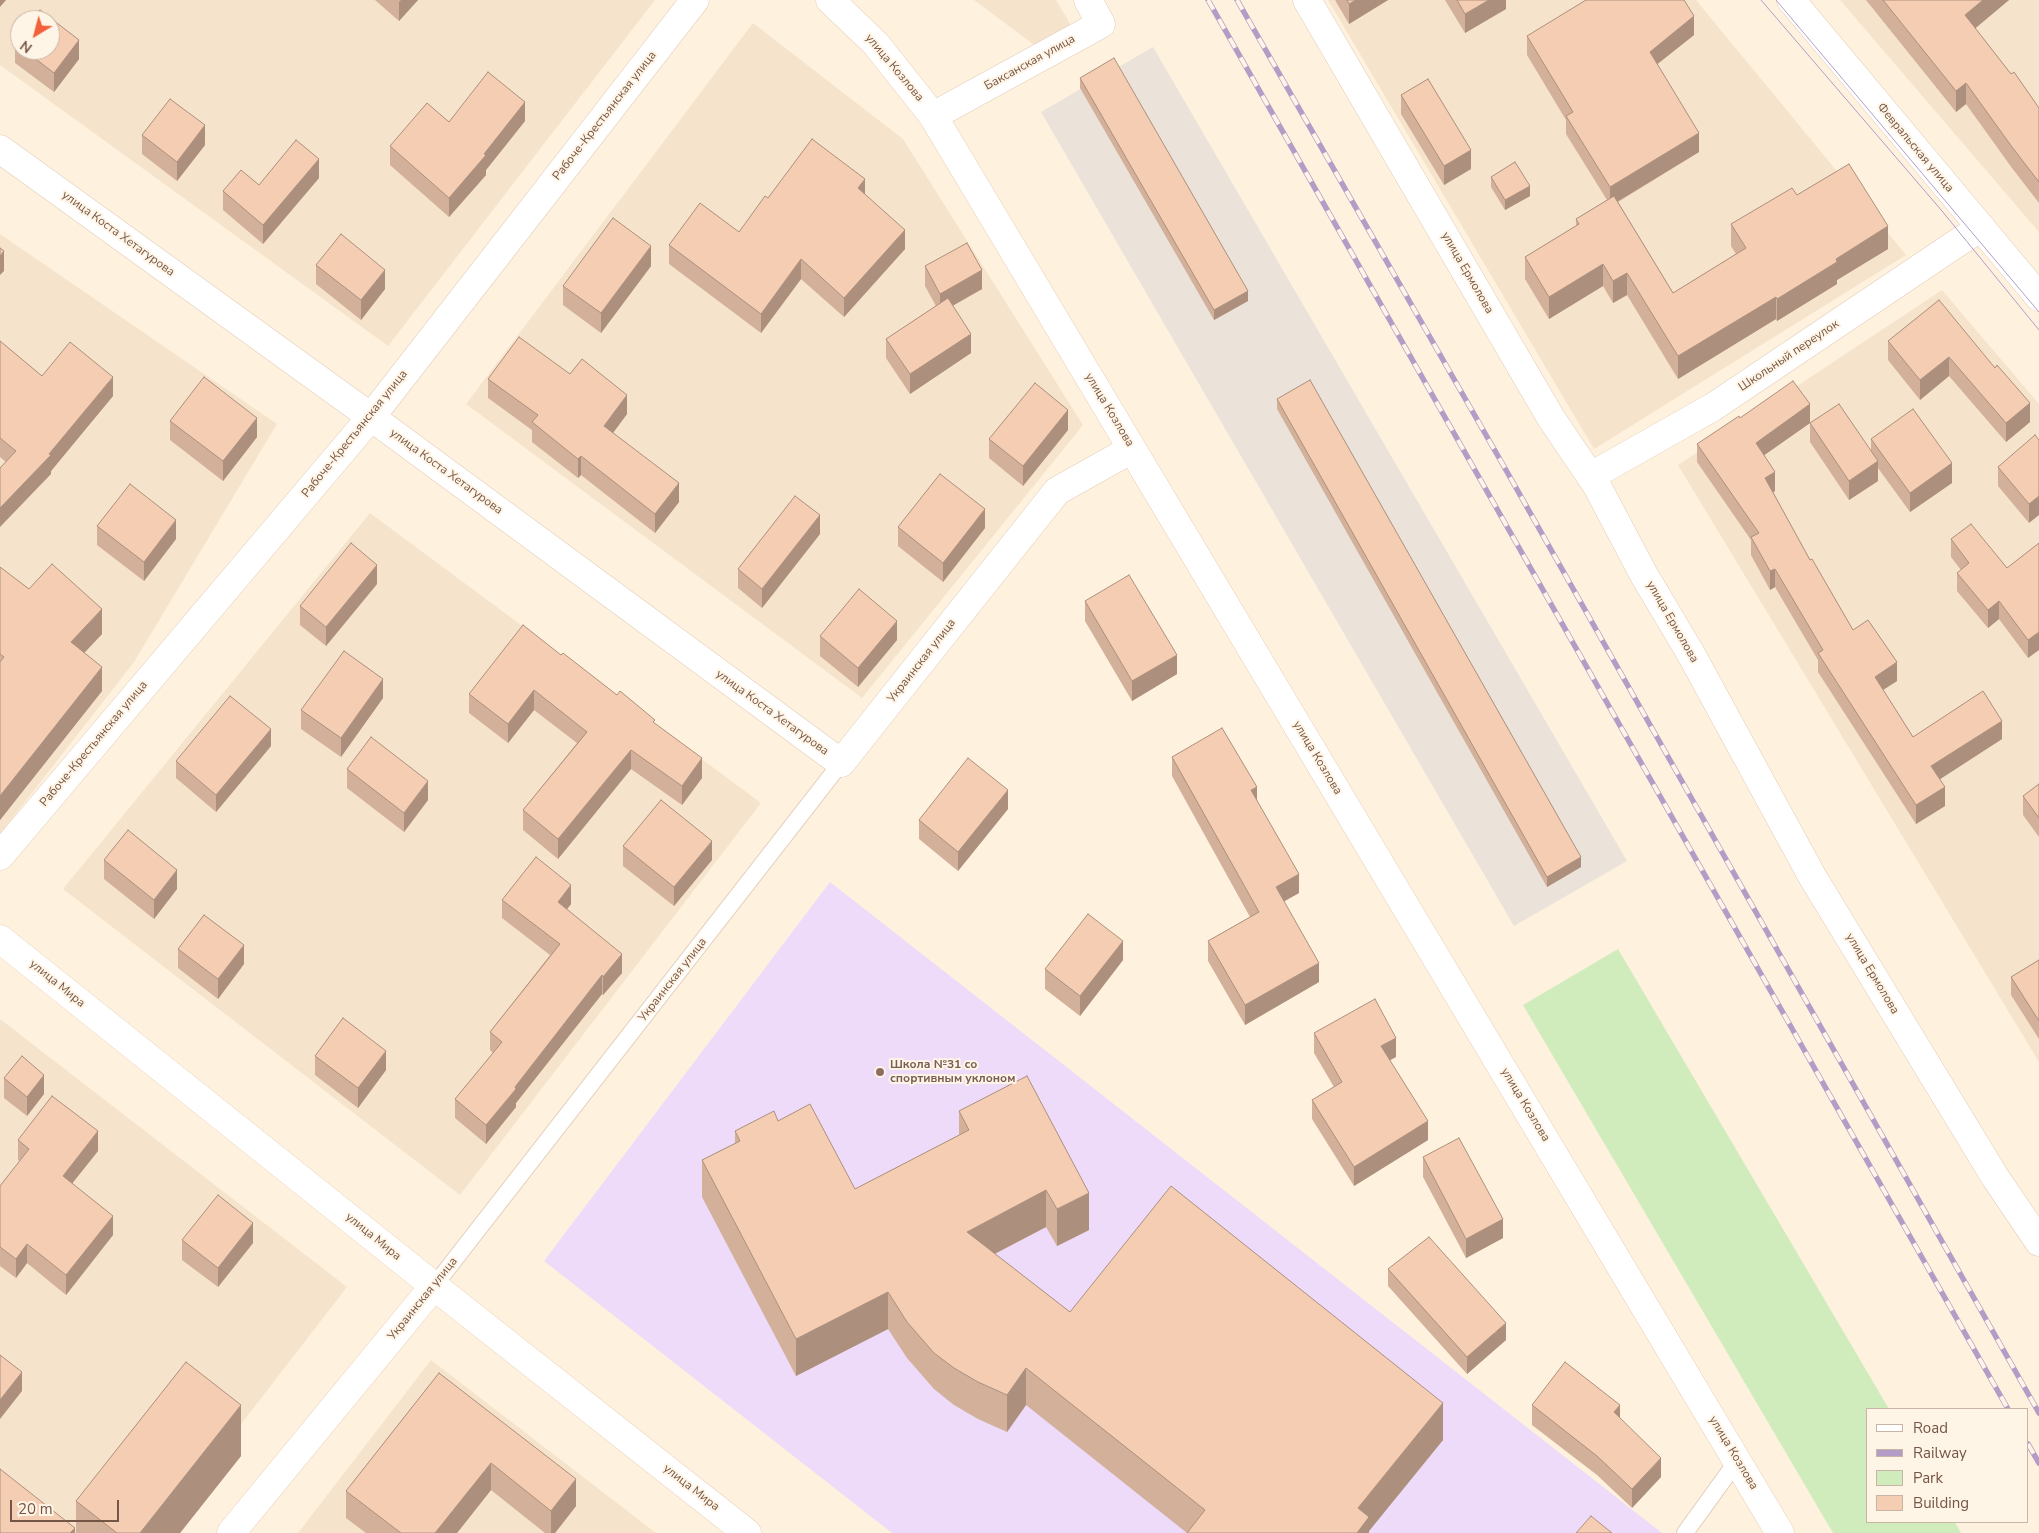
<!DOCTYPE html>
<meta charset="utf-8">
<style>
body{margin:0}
#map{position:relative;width:2039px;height:1533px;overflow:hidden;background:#fef1de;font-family:"Nunito Sans",sans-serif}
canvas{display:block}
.legend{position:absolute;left:1866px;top:1408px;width:162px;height:115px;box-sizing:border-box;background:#fff5e6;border:1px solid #c8b5a6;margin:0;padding:6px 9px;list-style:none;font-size:15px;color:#755545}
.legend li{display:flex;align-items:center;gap:10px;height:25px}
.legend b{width:25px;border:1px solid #c8b5a6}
.north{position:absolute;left:10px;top:10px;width:50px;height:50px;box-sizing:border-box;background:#fff5e6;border:1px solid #c8b5a6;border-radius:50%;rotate:217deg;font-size:14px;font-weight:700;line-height:20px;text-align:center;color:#755545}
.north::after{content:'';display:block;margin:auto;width:18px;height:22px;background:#f26139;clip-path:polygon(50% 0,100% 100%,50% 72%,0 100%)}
.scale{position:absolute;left:10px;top:1500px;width:109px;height:22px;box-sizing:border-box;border:2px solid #755545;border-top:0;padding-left:6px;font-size:15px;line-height:18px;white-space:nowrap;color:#755545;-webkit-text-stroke:4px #fff5e6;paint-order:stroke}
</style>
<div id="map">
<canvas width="2039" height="1533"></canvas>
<ul class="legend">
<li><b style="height:6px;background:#fff"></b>Road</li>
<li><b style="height:6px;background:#b39dc7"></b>Railway</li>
<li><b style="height:14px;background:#d0ecbc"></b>Park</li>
<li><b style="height:14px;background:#f5cdb3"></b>Building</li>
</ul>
<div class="north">N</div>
<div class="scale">20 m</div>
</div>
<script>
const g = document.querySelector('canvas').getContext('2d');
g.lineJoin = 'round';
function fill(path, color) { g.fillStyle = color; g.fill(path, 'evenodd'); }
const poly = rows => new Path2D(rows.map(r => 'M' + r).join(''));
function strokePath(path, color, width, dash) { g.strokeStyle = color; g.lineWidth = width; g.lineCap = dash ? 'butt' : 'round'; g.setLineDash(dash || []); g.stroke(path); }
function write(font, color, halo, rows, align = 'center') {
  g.font = font + ' "Nunito Sans",sans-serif'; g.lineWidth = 4; g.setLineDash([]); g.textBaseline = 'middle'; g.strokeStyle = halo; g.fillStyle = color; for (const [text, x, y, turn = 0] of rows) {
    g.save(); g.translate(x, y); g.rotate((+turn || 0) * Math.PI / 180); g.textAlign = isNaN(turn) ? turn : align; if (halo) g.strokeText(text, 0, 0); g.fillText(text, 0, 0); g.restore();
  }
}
const residential = poly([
 [0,0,655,0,388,346,0,65],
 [20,20,50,20,50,50,20,50],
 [974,0,1056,0,1072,27,1037,47],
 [1328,0,1696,0,1906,255,1594,449],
 [1840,0,2039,0,2039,232],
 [753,23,903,139,1083,425,862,698,466,404],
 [0,234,277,424,134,662,0,834],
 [1942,290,2039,404,2039,1062,1678,465],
 [370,513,761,803,460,1195,63,889],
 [0,1019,347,1287,157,1533,0,1533],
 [431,1360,656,1533,298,1533]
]);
const industrial = poly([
 [1153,47,1627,861,1514,926,1041,112]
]);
const education = poly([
 [830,882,1662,1533,892,1533,544,1261]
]);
const green = poly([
 [1618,949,1889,1409,1868,1409,1868,1522,1955,1522,1961,1533,1833,1533,1523,1005]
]);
const lane = poly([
 [434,1286,841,763],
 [1685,1533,1737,1461]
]);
const street = poly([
 [1307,0,1551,418,1597,486,1644,575,1691,654,1812,876,1995,1177,2039,1242],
 [1791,0,2039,297],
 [933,116,1101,24,1088,0],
 [0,149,371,417,841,763,1057,491,1132,449],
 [1591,476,1713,407,1981,227],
 [0,856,371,417,695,0]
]);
const secondary = poly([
 [830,0,876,44,933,116,1780,1533],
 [0,939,434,1286,747,1533],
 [231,1533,434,1286]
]);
const tram = poly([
 [1761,0,1942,211,2039,330],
 [1776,0,2039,312]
]);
const rail = poly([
 [1208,0,2008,1409],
 [1237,0,1502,463,2039,1413],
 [2028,1444,2039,1463]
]);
const wall = poly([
 [375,0,418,0,399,21],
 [1335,0,1388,0,1349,24],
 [1445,0,1506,0,1506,9,1465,33],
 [1866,0,2009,0,1975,28,2011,74,2039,108,2039,203,2012,168,1966,104,1956,112],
 [1694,35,1657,64,1699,152,1618,202,1673,293,1736,254,1731,246,1731,224,1797,195,1888,249,1837,280,1837,284,1777,321,1776,319,1678,379,1627,295,1613,303,1603,286,1549,319,1525,279,1525,257,1576,226,1576,219,1607,200,1566,134,1566,120,1527,55,1527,36],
 [20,37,20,50,50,50,79,59,54,92,15,63,15,43],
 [1080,78,1248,301,1214,320,1080,88],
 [1401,95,1471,169,1444,185,1401,114],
 [525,121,486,170,486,175,449,217,390,165,390,146,449,122],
 [142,135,205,145,177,181,142,154],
 [1491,177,1530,196,1505,210,1491,187],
 [319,178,263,244,223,210,223,191,259,185],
 [865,194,905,249,844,317,801,279,761,333,669,264,669,245,739,232,768,198],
 [316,265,385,289,361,320,316,284],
 [651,266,601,333,563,305,563,286],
 [925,266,982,289,952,306,971,353,910,394,886,358,886,339,936,306,925,286],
 [1939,300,2030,422,2006,442,1949,376,1920,400,1888,360,1888,341],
 [0,341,42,376,113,396,51,471,51,474,6,462,0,457],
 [570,374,627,414,613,433,679,502,655,533,581,475,578,478,532,442,532,430,488,398,488,379],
 [1277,399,1581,867,1547,887,1277,409],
 [1740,418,1810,423,1871,451,1871,439,1952,483,1910,512,1878,468,1878,481,1849,500,1810,442,1810,423,1764,455,1775,491,1773,492,1810,560,1853,630,1897,681,1883,690,1913,737,2002,739,1940,779,1945,806,1916,824,1818,672,1818,660,1775,587,1770,590,1751,555,1751,540,1697,462,1697,444],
 [170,421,257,437,223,481,170,440],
 [1068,430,1023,486,989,458,989,439],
 [2039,440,2029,523,1998,486,1998,467],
 [97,526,176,539,144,581,97,545],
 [898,527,985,528,943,582,898,546],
 [820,534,762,608,738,588,738,569],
 [1951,539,2007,568,2039,543,2028,658,1999,619,1988,628,1957,591,1957,573,1961,570,1951,557],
 [0,567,29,589,102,634,84,653,102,691,0,820],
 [377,584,326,646,300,625,300,606],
 [1085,601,1177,674,1132,701,1085,621],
 [820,636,897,640,858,687,820,656],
 [561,655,617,695,655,724,702,778,682,805,631,769,558,859,523,830,523,810,577,743,534,710,508,743,469,713,469,694],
 [383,698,341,757,301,729,301,710],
 [271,746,216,812,176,778,176,761],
 [1172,757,1257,800,1299,893,1284,901,1319,982,1245,1025,1208,961,1208,941,1250,917,1172,776],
 [347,769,428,800,404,832,347,788],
 [2039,784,2039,837,2023,815,2023,796],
 [1008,809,958,871,919,839,919,820],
 [623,846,712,860,674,906,623,866],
 [104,860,177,889,154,919,104,879],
 [502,900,571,904,566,910,622,973,603,995,602,994,516,1103,516,1107,486,1144,455,1118,455,1099,493,1053,490,1050,490,1032,550,955,502,918],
 [178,949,244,964,218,999,178,968],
 [1123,960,1080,1016,1045,989,1045,969],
 [2039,960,2039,1039,2011,995,2011,977],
 [1314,1033,1396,1057,1390,1060,1428,1140,1354,1186,1312,1119,1312,1100,1334,1087,1314,1053],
 [315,1056,386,1070,358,1108,315,1075],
 [4,1078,44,1094,27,1116,4,1098],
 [959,1111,1089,1230,1057,1246,1046,1227,995,1254,1070,1312,1443,1440,1369,1531,1369,1533,1187,1533,1026,1405,1007,1432,978,1419,954,1405,934,1389,907,1358,888,1329,796,1376,702,1197,702,1160,735,1143,735,1131,778,1121,855,1189,959,1135],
 [18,1140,98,1151,72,1183,113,1235,66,1295,27,1263,16,1278,0,1266,0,1186,20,1161,18,1160],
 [1423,1157,1503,1238,1466,1258,1423,1177],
 [182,1240,253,1243,218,1287,182,1260],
 [1388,1269,1506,1340,1467,1374,1388,1286],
 [439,1373,576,1506,555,1533,545,1533,491,1490,457,1533,366,1533,346,1518,346,1491],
 [1532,1405,1661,1477,1632,1508,1597,1475,1532,1425],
 [241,1456,180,1533,76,1533,76,1501]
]);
const shadedWall = poly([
 [0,0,6,0,0,7],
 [401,0,418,0,399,21,399,2],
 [1356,0,1388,0,1349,24,1349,4],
 [1489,0,1506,0,1506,9,1465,33,1465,14],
 [1983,0,2009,0,1965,37,1965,15],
 [1694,16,1694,35,1650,70,1650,52],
 [79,40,79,59,54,92,54,73],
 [1966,83,1966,104,1956,112,1956,91],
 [525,102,525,121,486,170,486,175,449,217,449,198],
 [205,125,205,145,177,181,177,162],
 [1699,133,1699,152,1610,206,1610,187],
 [1471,150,1471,169,1444,185,1444,166],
 [319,159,319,178,263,244,263,225],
 [865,179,865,198,858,188],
 [1530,186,1530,196,1505,210,1505,200],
 [1888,226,1888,249,1837,280,1837,284,1777,321,1777,299,1836,259],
 [905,230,905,249,844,317,844,298],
 [651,246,651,266,601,333,601,313],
 [4,251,4,271,0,275,0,256],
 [801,259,801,279,761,333,761,314],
 [1603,264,1603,286,1549,319,1549,297],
 [385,270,385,289,361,320,361,300],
 [982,270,982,289,940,313,940,294],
 [1627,273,1627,295,1613,303,1613,281],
 [1248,291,1248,301,1214,320,1214,310],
 [1776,297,1776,319,1678,379,1678,356],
 [971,334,971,353,910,394,910,374],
 [1949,357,1949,376,1920,400,1920,380],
 [113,377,113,396,51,471,51,474,0,527,0,508,49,454],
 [627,395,627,414,604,445,604,426],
 [2030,403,2030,422,2006,442,2006,423],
 [1810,404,1810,423,1756,461,1756,443],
 [1068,410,1068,430,1023,486,1023,466],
 [257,418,257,437,223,481,223,461],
 [581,456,581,475,578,478,578,459],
 [1878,461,1878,481,1849,500,1849,481],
 [1952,463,1952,483,1910,512,1910,493],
 [1775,472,1775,491,1765,497,1765,478],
 [679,483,679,502,655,533,655,514],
 [2039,496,2039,515,2029,523,2029,504],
 [985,509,985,528,943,582,943,563],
 [820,515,820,534,762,608,762,589],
 [176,520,176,539,144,581,144,562],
 [377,565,377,584,326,646,326,627],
 [1775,569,1775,587,1770,590,1770,571],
 [1999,601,1999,619,1988,628,1988,610],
 [102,609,102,634,71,667,71,642],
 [897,621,897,640,858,687,858,668],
 [2039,632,2039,650,2028,658,2028,640],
 [1177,655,1177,674,1132,701,1132,681],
 [1897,662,1897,681,1875,695,1875,677],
 [102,667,102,691,0,820,0,796],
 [383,679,383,698,341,757,341,738],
 [534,690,534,710,508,743,508,724],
 [2002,721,2002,739,1931,785,1931,766],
 [271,729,271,746,216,812,216,795],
 [631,750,631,769,558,859,558,839],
 [702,758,702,778,682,805,682,786],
 [428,781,428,800,404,832,404,813],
 [1257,787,1257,806,1251,790],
 [1945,787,1945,806,1916,824,1916,805],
 [1008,790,1008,809,958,871,958,852],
 [712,841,712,860,674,906,674,887],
 [1581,857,1581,867,1547,887,1547,877],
 [177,870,177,889,154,919,154,900],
 [1299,874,1299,893,1276,906,1276,887],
 [571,885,571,904,558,921,558,902],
 [1123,941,1123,960,1080,1016,1080,996],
 [244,945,244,964,218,999,218,979],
 [622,954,622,973,603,995,603,977],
 [1319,963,1319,982,1245,1025,1245,1005],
 [602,975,602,994,516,1103,516,1107,486,1144,486,1125,515,1087],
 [1396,1038,1396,1057,1381,1065,1381,1046],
 [386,1051,386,1070,358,1108,358,1088],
 [44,1075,44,1094,27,1116,27,1097],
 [1428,1121,1428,1140,1354,1186,1354,1167],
 [98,1131,98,1151,63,1195,63,1176],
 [1046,1190,1046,1227,967,1268,967,1232],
 [1089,1193,1089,1230,1057,1246,1057,1209],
 [113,1216,113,1235,66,1295,66,1275],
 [1503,1219,1503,1238,1466,1258,1466,1239],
 [253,1223,253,1243,218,1287,218,1268],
 [27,1244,27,1263,16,1278,16,1259],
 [888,1292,888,1329,796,1376,796,1339],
 [1506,1323,1506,1340,1467,1374,1467,1357],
 [1026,1368,1026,1405,1007,1432,1007,1395],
 [22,1372,22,1391,0,1419,0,1400],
 [1443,1403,1443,1440,1369,1531,1369,1533,1357,1533,1358,1508],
 [241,1405,241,1456,180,1533,140,1533],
 [1620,1405,1620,1424,1614,1412],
 [1661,1458,1661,1477,1632,1508,1632,1489],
 [491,1463,491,1490,457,1533,435,1533],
 [576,1479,576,1506,555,1533,551,1533,551,1511],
 [75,1528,75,1533,70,1533]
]);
const building = poly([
 [1347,0,1356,0,1349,4,1347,0],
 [1457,0,1489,0,1465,14,1457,0],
 [1586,0,1684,0,1694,16,1650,52,1699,133,1610,187,1566,116,1573,112,1527,36,1586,0],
 [1883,0,1983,0,1965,15,2011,74,2014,72,2039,108,2039,182,2012,147,1966,83,1956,91,1883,0],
 [40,10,79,40,54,73,24,50,50,50,50,20,33,20,40,10],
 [20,37,20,47,15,43,20,37],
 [1114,58,1248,291,1214,310,1080,78,1114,58],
 [488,72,525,102,484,154,486,155,449,198,390,146,427,103,449,122,488,72],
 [1428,79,1471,150,1444,166,1401,95,1428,79],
 [170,99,205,125,177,162,142,135,170,99],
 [812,139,865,179,858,188,905,230,844,298,801,259,761,314,669,245,700,203,739,232,765,196,768,198,812,139],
 [296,140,319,159,263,225,223,191,241,170,259,185,296,140],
 [1515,162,1530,186,1505,200,1491,177,1515,162],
 [1849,164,1888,226,1836,259,1837,262,1777,299,1776,297,1678,356,1627,273,1613,281,1603,264,1549,297,1525,257,1579,224,1576,219,1614,196,1673,293,1746,248,1731,224,1792,188,1797,195,1849,164],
 [613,218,651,246,601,313,563,286,613,218],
 [341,234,385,270,361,300,316,265,341,234],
 [967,243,982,270,940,294,925,266,967,243],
 [0,248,4,251,0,256,0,248],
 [948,298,971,334,910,374,886,339,948,298],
 [1939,300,1995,368,1997,365,2030,403,2006,423,1949,357,1920,380,1888,341,1939,300],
 [519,337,570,374,582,359,627,395,604,426,679,483,655,514,581,456,578,459,532,422,538,415,488,379,519,337],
 [0,341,42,376,70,342,113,377,49,454,51,455,0,508,0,468,16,451,0,438,0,341],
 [204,377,257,418,223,461,170,421,204,377],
 [1310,380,1581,857,1547,877,1277,399,1310,380],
 [1793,381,1810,404,1756,443,1775,472,1765,478,1810,560,1812,559,1853,630,1868,620,1897,662,1875,677,1913,737,1983,691,2002,721,1931,766,1945,787,1916,805,1818,653,1823,650,1775,569,1770,571,1751,537,1759,533,1697,444,1739,416,1740,418,1793,381],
 [1035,383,1068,410,1023,466,989,439,1035,383],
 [1839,404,1878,461,1849,481,1810,423,1839,404],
 [1913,409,1952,463,1910,493,1871,439,1913,409],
 [2035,435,2039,440,2039,496,2029,504,1998,467,2035,435],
 [940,474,985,509,943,563,898,527,940,474],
 [130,484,176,520,144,562,97,526,130,484],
 [795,496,820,515,762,589,738,569,795,496],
 [1971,524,2007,568,2039,543,2039,632,2028,640,1999,601,1988,610,1957,573,1969,563,1951,539,1971,524],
 [351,543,377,565,326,627,300,606,351,543],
 [52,564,102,609,71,642,102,667,0,796,0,662,4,657,0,654,0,567,29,589,52,564],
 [1129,575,1177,655,1132,681,1085,601,1129,575],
 [859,589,897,621,858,668,820,636,859,589],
 [523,625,561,655,563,653,617,695,620,691,655,720,653,722,702,758,682,786,631,750,558,839,523,810,587,732,534,690,508,724,469,694,523,625],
 [344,651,383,679,341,738,301,710,344,651],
 [230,696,271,729,216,795,176,761,230,696],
 [1222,728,1257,787,1251,790,1299,874,1276,887,1319,963,1245,1005,1208,941,1259,912,1172,757,1222,728],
 [371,737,428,781,404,813,347,769,371,737],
 [968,758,1008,790,958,852,919,820,968,758],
 [2039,784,2039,818,2023,796,2039,784],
 [661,800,712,841,674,887,623,846,661,800],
 [128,830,177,870,154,900,104,860,128,830],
 [536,857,571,885,558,902,622,954,603,977,602,975,515,1087,516,1089,486,1125,455,1099,502,1042,490,1032,560,944,502,900,536,857],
 [1088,914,1123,941,1080,996,1045,969,1088,914],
 [204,915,244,945,218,979,178,949,204,915],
 [2039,960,2039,1021,2011,977,2039,960],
 [1375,999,1396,1038,1381,1046,1428,1121,1354,1167,1312,1100,1342,1082,1314,1033,1375,999],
 [343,1018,386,1051,358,1088,315,1056,343,1018],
 [22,1056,44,1075,27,1097,4,1078,22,1056],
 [1027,1076,1089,1193,1057,1209,1046,1190,967,1232,1070,1312,1171,1186,1443,1403,1358,1508,1369,1517,1357,1533,1187,1533,1205,1510,1026,1368,1007,1395,978,1382,954,1368,934,1353,907,1322,888,1292,796,1339,702,1160,740,1141,735,1131,774,1111,778,1121,810,1104,855,1189,969,1130,959,1111,1027,1076],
 [52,1096,98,1131,63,1176,113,1216,66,1275,27,1244,16,1259,0,1247,0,1186,29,1149,18,1140,52,1096],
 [1459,1138,1503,1219,1466,1239,1423,1157,1459,1138],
 [218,1195,253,1223,218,1268,182,1240,218,1195],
 [1429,1237,1506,1323,1467,1357,1388,1269,1429,1237],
 [0,1355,22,1372,0,1400,0,1355],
 [186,1362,241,1405,140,1533,117,1533,76,1501,186,1362],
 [1565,1362,1620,1405,1614,1412,1661,1458,1632,1489,1597,1456,1532,1405,1565,1362],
 [439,1373,576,1479,551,1511,491,1463,435,1533,401,1533,346,1491,439,1373],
 [0,1469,75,1528,70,1533,0,1533,0,1469],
 [1591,1516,1612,1533,1576,1533,1591,1516]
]);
const markers = [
 [880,1072,5,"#8d6e63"]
];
const streetNames = [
 ["Баксанская улица",1030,63,-29],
 ["улица Козлова",894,68,50],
 ["Рабоче-Крестьянская улица",605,116,-52],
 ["Февральская улица",1915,148,50],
 ["улица Коста Хетагурова",118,234,36],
 ["улица Ермолова",1467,273,60],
 ["Школьный переулок",1789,356,-34],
 ["улица Козлова",1109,410,59],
 ["Рабоче-Крестьянская улица",355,434,-51],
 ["улица Коста Хетагурова",446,472,36],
 ["улица Ермолова",1672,622,60],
 ["Украинская улица",922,661,-52],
 ["улица Коста Хетагурова",772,713,36],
 ["Рабоче-Крестьянская улица",94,744,-50],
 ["улица Козлова",1317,758,59],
 ["улица Ермолова",1872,974,59],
 ["Украинская улица",673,980,-52],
 ["улица Мира",57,984,39],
 ["улица Козлова",1525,1105,59],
 ["улица Мира",373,1237,39],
 ["Украинская улица",423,1299,-51],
 ["улица Козлова",1733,1453,59],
 ["улица Мира",691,1488,38]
];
const educationNames = [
 ["Школа №31 со",890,1065],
 ["спортивным уклоном",890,1079]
];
fill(residential, '#f6e3cc');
fill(industrial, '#ebe2da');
fill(education, '#eedbfa');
fill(green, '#d0ecbc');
strokePath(lane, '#e2cdb9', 18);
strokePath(street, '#e2cdb9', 29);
strokePath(secondary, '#eacfb9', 29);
strokePath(lane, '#fff', 16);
strokePath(street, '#fff', 28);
strokePath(secondary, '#fff', 28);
strokePath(tram, '#b39dc7', 1);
strokePath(rail, '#b39dc7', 5.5);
strokePath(rail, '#fff5e6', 4, [11]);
fill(wall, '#d3b09a');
fill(shadedWall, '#ac907d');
fill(building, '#f5cdb3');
strokePath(building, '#ac907d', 1);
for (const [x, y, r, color] of markers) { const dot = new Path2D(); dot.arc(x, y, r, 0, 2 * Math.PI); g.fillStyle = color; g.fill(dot); strokePath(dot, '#fff5e6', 2); }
write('12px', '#755545', '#fff5e6', streetNames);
write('bold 12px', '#785e54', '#fff5e6', educationNames, 'left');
</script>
